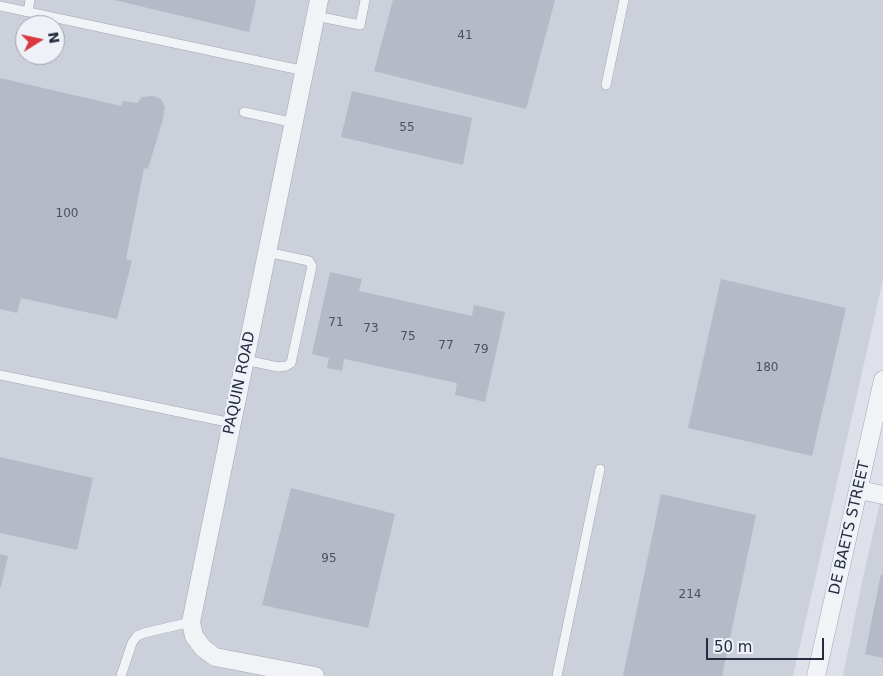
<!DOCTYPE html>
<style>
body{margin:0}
#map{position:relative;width:883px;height:676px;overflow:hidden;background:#dee1e9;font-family:"DejaVu Sans",sans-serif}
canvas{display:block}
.north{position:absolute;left:15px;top:15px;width:50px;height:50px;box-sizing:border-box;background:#eef1f7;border:1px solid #9ea3ae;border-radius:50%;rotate:80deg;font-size:14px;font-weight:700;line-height:20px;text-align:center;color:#262d41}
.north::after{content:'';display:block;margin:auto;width:18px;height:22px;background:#da383f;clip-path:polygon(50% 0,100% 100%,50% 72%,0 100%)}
.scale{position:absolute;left:706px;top:638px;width:118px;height:22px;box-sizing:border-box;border:2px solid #262d41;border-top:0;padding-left:6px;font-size:15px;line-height:18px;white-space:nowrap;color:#262d41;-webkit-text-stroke:4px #eef1f7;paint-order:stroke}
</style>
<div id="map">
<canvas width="883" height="676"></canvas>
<div class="north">N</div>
<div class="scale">50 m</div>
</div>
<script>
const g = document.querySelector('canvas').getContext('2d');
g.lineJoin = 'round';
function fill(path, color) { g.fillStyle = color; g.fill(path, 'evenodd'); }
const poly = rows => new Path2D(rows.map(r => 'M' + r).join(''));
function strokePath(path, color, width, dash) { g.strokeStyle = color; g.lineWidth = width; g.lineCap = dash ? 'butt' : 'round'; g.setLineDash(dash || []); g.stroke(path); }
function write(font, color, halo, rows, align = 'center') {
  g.font = font + ' "DejaVu Sans",sans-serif'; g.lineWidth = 4.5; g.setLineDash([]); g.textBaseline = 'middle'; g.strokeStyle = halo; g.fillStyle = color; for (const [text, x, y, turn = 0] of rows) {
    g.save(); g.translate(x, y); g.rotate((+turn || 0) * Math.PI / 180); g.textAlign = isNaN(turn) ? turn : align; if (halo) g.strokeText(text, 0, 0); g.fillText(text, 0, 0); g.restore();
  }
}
const built = poly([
 [0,0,883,0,883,280,793,676,0,676],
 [25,25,55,25,55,55,25,55],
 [883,489,883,676,843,676,862,582]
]);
const building = poly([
 [114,0,256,0,249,32],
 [393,0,555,0,526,109,374,71],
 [0,78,121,106,123,101,137,103,142,97,153,96,161,99,165,107,163,119,148,169,144,168,126,259,132,261,117,319,21,298,17,313,0,309],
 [352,91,472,118,463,165,341,137],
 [330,272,362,279,359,291,472,316,474,305,505,312,485,402,455,395,457,383,344,359,342,371,327,368,329,358,312,354],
 [721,279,846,308,812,456,688,428],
 [0,457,93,478,77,550,0,533],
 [291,488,395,514,368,628,262,605],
 [661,494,756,515,722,676,623,676],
 [0,554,8,556,1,587,0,587],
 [881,574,883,575,883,658,865,654]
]);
const service = poly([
 [0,6,305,71],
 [28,12,30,0],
 [316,16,360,25,365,0],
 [606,85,624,0],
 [244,112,295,123],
 [245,360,278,367,286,366,291,363,312,266,309,261,267,252],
 [0,375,232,423],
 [121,676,132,643,137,636,144,633,191,622],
 [557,676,600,469]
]);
const minor = poly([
 [859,490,883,495],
 [315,676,215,657,203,648,194,636,191,622,319,0],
 [816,676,883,380]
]);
const numberNames = [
 ["41",465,36],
 ["55",407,128],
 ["100",67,214],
 ["71",336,323],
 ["73",371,329],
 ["75",408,337],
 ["77",446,346],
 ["79",481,350],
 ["180",767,368],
 ["95",329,559],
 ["214",690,595]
];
const streetNames = [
 ["PAQUIN ROAD",240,383,-78],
 ["DE BAETS STREET",850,528,-77]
];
fill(built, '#ccd0db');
fill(building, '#b5bac6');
strokePath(service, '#a3a7b3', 10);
strokePath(minor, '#a3a7b3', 19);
strokePath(service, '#f1f3f7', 9);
strokePath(minor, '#f1f3f7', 18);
write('12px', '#4a5062', null, numberNames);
write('15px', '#262d41', '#eef1f7', streetNames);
</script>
